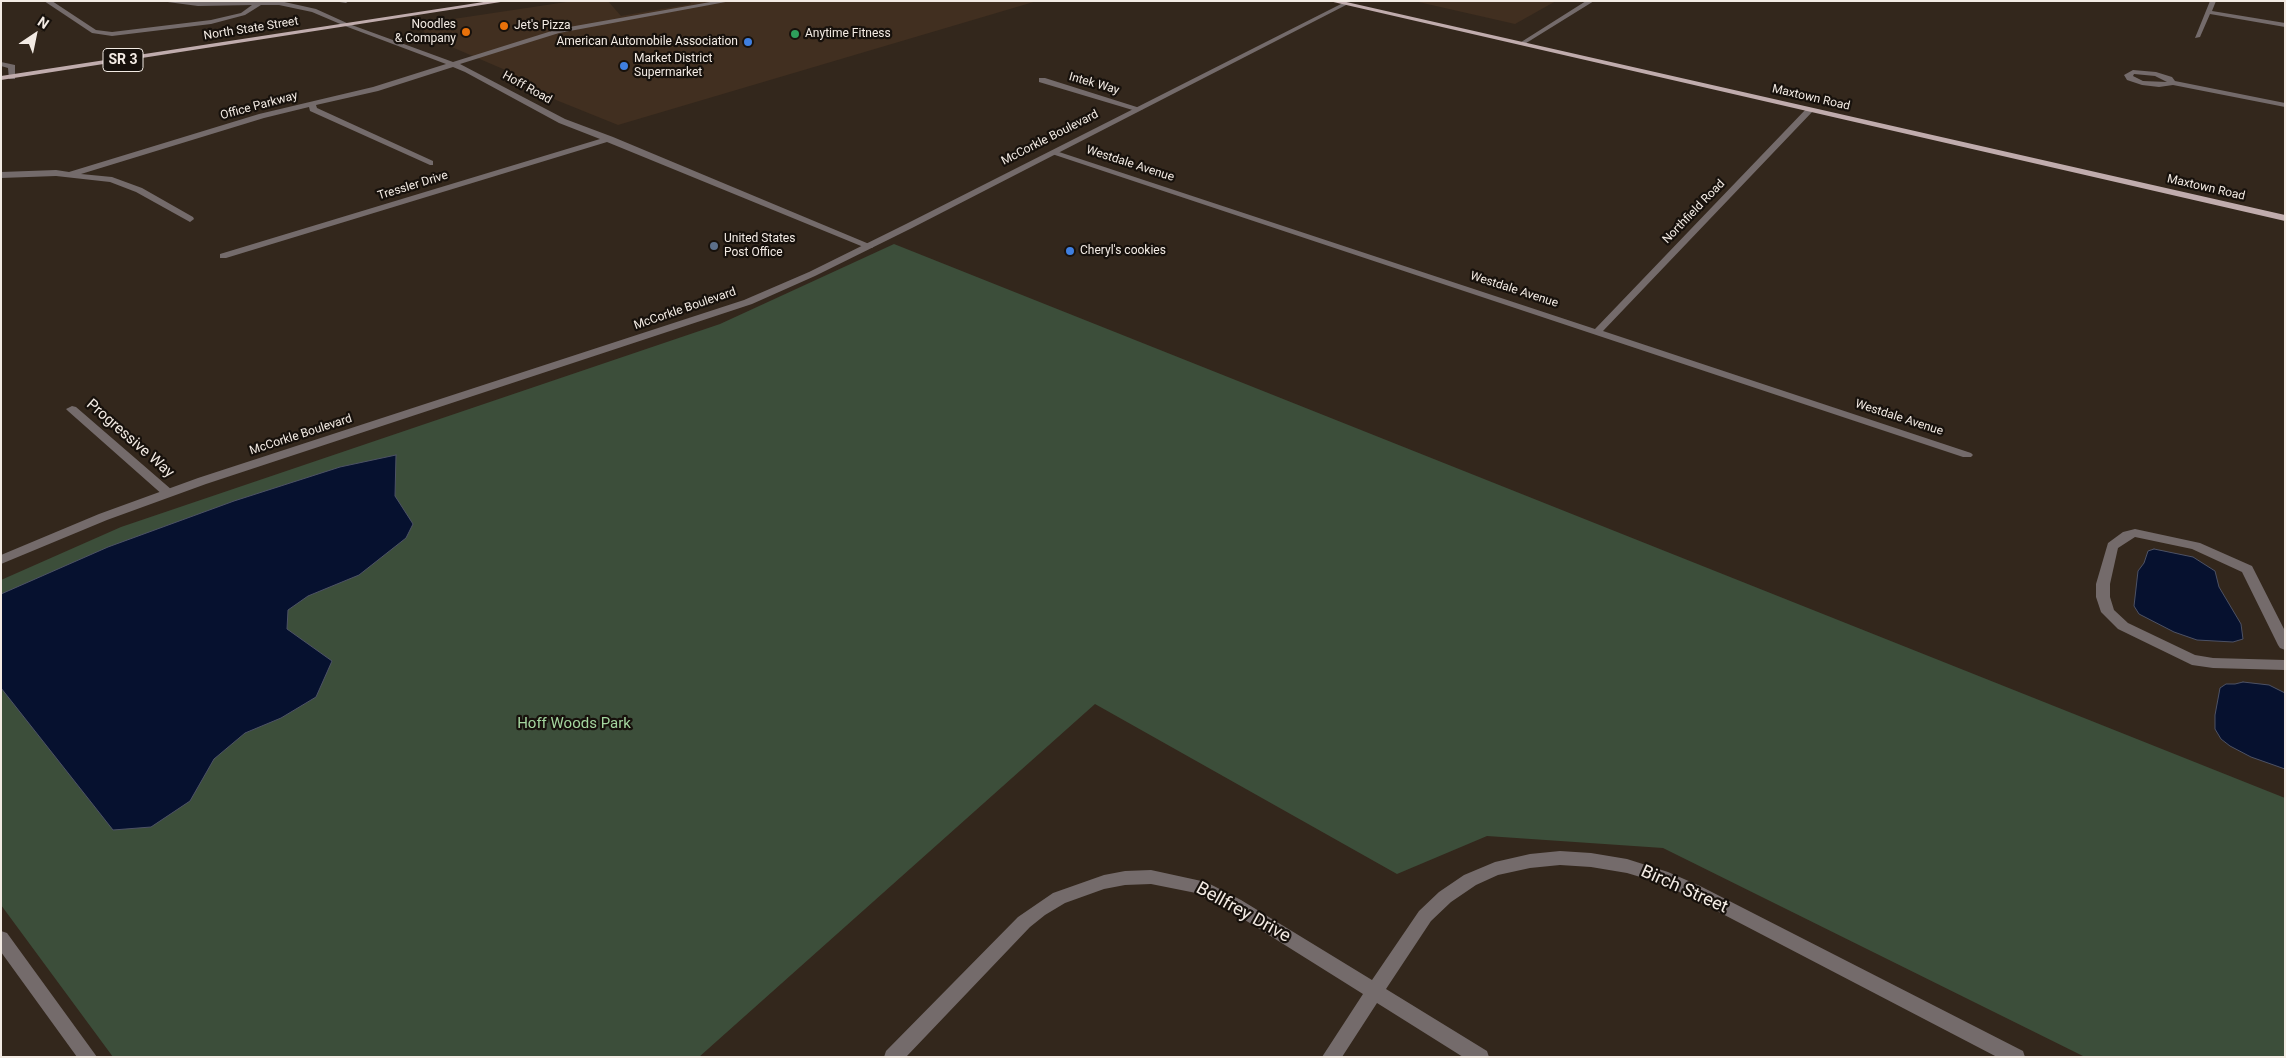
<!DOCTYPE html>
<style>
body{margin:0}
#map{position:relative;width:2286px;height:1058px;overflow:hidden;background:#33271c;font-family:Roboto,sans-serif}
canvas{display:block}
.frame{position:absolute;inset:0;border:2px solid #f3ebe4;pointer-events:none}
.north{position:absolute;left:10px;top:10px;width:50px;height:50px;-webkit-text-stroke:4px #17110c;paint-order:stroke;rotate:34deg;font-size:14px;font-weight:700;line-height:20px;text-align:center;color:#f3ebe4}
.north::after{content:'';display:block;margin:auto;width:18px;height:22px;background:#f3ebe4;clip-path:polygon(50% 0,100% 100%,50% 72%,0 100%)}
</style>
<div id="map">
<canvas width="2286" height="1058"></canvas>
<div class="frame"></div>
<div class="north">N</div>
</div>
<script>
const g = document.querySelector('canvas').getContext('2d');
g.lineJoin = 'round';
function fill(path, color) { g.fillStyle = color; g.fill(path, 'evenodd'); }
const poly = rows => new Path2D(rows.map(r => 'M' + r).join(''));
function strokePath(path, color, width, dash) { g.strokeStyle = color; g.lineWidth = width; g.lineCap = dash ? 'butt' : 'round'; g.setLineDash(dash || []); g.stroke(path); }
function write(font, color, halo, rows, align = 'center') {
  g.font = font + ' Roboto,sans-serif'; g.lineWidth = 4.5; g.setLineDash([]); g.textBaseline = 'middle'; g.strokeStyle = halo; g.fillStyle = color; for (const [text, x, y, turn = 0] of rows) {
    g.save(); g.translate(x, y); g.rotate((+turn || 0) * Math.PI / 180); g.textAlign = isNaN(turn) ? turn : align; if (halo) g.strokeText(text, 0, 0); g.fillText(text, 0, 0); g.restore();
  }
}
const built = poly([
 [573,1,608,1,621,16,691,4,689,1,1037,1,618,125,556,100,510,72,426,36,420,24],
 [1414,1,1556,1,1515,24]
]);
const green = poly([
 [894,244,2285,798,2285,1057,2085,1057,1663,848,1487,836,1397,874,1095,704,699,1057,113,1057,1,905,1,580,121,527,720,324]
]);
const water = poly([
 [396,455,395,496,413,524,406,538,359,575,308,596,288,610,287,629,332,661,316,697,281,718,245,733,214,759,190,801,151,827,113,830,1,688,1,594,108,547,234,501,340,467,396,455],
 [2154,549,2193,557,2215,571,2219,587,2241,624,2243,639,2233,642,2197,640,2174,632,2139,614,2134,606,2138,571,2144,563,2148,551,2154,549],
 [2243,682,2269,685,2285,693,2285,769,2251,757,2230,746,2221,739,2215,729,2215,715,2220,688,2226,684,2235,684,2243,682]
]);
const minor = poly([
 [44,1,52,1,96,30,112,32,211,20,241,13,252,5,198,6,160,1,280,1,316,9,349,24,453,62,558,29,716,1,731,1,559,33,460,64,565,119,613,137,874,246,872,248,866,248,607,142,226,258,220,258,220,254,600,139,559,123,465,72,453,67,378,91,316,105,317,108,433,161,433,165,430,165,310,111,309,107,264,118,81,174,112,177,142,188,193,217,194,219,190,222,136,192,110,182,56,176,1,178,1,172,56,170,69,172,259,114,373,87,446,64,345,26,312,12,279,5,261,5,245,15,211,24,112,36,92,33,44,1],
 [333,1,349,1,346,3,333,1],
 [1586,1,1594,1,1523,45,1518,44,1586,1],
 [2210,1,2216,1,2212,11,2285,23,2285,27,2210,14,2200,37,2195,38,2210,1],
 [1,62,15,65,15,79,9,79,8,68,1,66,1,62],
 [2133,70,2156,72,2172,77,2175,81,2285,103,2285,107,2173,85,2159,87,2142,85,2127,80,2124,75,2133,70],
 [2134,74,2155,76,2167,82,2143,81,2133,76,2134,74],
 [1039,78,1045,78,1143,109,1136,111,1039,82,1039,78],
 [1807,108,1814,110,1603,331,1971,453,1973,455,1971,457,1963,457,1049,153,1056,151,1595,329,1807,108],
 [72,406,76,407,172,490,174,493,172,496,164,496,68,411,66,409,72,406],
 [2135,529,2200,543,2252,566,2285,631,2285,650,2280,648,2278,645,2242,572,2192,549,2135,537,2118,548,2110,584,2110,597,2114,610,2128,623,2195,655,2213,658,2285,660,2285,670,2213,668,2192,665,2118,629,2101,612,2096,597,2096,584,2108,543,2123,532,2135,529],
 [1560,851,1591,853,1627,859,1668,872,1700,886,2023,1051,2025,1057,1997,1057,1688,896,1657,882,1627,873,1591,867,1560,865,1530,868,1498,875,1476,885,1451,902,1431,921,1386,989,1487,1051,1489,1057,1463,1057,1377,1003,1342,1057,1322,1057,1363,994,1229,910,1196,893,1151,884,1125,885,1104,889,1065,903,1045,915,1030,927,906,1057,884,1057,886,1051,1018,917,1053,893,1104,875,1125,871,1151,870,1206,882,1241,900,1372,980,1419,911,1439,892,1464,875,1495,862,1530,854,1560,851],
 [1,931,7,933,97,1057,77,1057,1,952,1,931]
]);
const tertiary = poly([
 [1343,3,1348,4,912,228,815,276,752,304,206,484,107,520,1,564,1,555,99,514,198,478,744,300,809,272,906,224,1343,3]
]);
const primary = poly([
 [490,1,507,1,1,80,1,76,490,1],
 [1329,1,1342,1,2285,215,2285,221,1329,1]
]);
const markers = [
 [504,26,5,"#e8710a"],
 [466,32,5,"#e8710a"],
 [795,34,5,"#2e9e5b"],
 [748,42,5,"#3f7fe0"],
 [624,66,5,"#3f7fe0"],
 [714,246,5,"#5c6f8a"],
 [1070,251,5,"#3f7fe0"]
];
const farPoinames = [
 ["Noodles",456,25,"right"],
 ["& Company",456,39,"right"],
 ["Jet's Pizza",514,26],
 ["Anytime Fitness",805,34],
 ["American Automobile Association",738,42,"right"],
 ["Market District",634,59],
 ["Supermarket",634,73],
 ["United States",724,239],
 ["Post Office",724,253],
 ["Cheryl's cookies",1080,251]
];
const farStreetnames = [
 ["North State Street",251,29,-9],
 ["Intek Way",1094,84,16],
 ["Hoff Road",527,88,29],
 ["Maxtown Road",1811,98,13],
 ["Office Parkway",259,106,-15],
 ["McCorkle Boulevard",1050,138,-27],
 ["Westdale Avenue",1130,164,18],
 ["Tressler Drive",413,186,-17],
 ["Maxtown Road",2206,188,13],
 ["Northfield Road",1694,212,-46],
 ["Westdale Avenue",1514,290,18],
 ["McCorkle Boulevard",685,309,-19],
 ["Westdale Avenue",1899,418,18],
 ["McCorkle Boulevard",301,435,-18]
];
const shields = [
 [123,60,40]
];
const shieldNames = [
 ["SR 3",123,60]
];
const streetNames = [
 ["Progressive Way",130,439,41]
];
const parkNames = [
 ["Hoff Woods Park",574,724]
];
const nearStreetnames = [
 ["Birch Street",1684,890,24],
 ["Bellfrey Drive",1243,913,29]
];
fill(built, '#412f20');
fill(green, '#3c4e3a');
fill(water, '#06112f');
strokePath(water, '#4d5265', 1);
fill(minor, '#746b6b');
fill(tertiary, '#746b6b');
fill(primary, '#c0acad');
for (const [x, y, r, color] of markers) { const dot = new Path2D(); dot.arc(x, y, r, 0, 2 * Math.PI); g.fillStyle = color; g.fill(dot); strokePath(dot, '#17110c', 2); }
write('12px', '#f3ebe4', '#17110c', farPoinames, 'left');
write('12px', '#f3ebe4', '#17110c', farStreetnames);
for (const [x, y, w] of shields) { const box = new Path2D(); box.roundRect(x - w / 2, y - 11.5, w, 23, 4); g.fillStyle = '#17110c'; g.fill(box); strokePath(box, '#f3ebe4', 1); }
write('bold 14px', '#f3ebe4', null, shieldNames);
write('15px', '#f3ebe4', '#17110c', streetNames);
write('15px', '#a4d69f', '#17110c', parkNames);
write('18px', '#f3ebe4', '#17110c', nearStreetnames);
</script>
